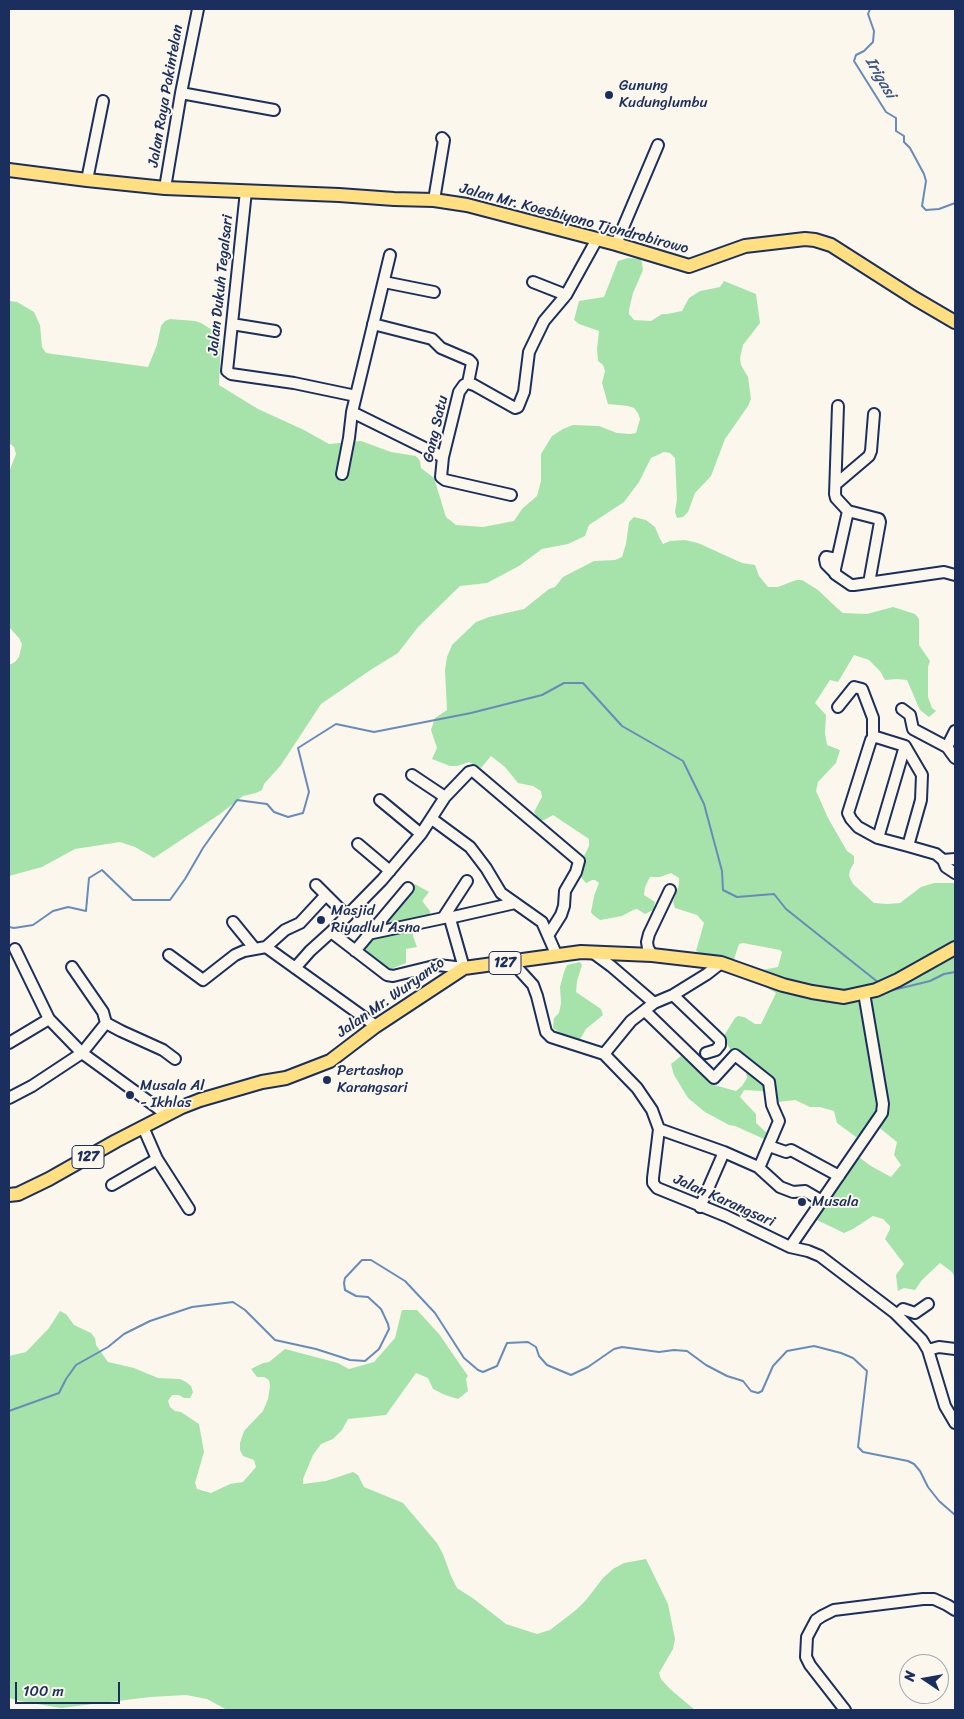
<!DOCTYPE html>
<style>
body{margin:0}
#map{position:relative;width:964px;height:1719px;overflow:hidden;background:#fbf7ec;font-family:Sriracha,sans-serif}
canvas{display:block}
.frame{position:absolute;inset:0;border:10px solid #1b2f5e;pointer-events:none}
.north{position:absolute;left:899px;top:1654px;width:50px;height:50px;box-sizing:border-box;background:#fbf7ec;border:1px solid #a1a7b3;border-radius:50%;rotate:282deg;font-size:14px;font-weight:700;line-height:20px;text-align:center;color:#1b2f5e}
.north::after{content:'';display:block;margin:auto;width:18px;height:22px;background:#1b2f5e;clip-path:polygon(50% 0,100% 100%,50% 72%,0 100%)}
.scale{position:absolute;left:15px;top:1682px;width:105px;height:22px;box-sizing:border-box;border:2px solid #1b2f5e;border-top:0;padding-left:6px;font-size:15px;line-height:18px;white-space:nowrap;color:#1b2f5e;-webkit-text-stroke:4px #fbf7ec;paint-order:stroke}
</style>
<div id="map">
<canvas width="964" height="1719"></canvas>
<div class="frame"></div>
<div class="north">N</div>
<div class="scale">100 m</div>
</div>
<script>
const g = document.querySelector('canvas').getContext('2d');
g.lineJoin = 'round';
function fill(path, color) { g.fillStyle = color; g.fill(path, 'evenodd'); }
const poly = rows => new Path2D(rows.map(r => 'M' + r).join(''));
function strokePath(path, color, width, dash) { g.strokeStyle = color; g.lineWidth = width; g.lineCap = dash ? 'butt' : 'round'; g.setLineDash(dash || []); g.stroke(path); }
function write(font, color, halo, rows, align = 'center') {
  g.font = font + ' Sriracha,sans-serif'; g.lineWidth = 4; g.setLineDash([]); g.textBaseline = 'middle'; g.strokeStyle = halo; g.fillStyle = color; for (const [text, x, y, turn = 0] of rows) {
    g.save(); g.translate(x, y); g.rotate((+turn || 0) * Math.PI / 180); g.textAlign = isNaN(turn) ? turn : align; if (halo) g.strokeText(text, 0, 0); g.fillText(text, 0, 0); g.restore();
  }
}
const green = poly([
 [628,258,641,259,642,263,643,270,633,293,629,310,629,314,634,320,651,321,662,314,667,314,682,311,689,298,700,291,720,287,724,281,756,294,760,323,743,345,740,358,741,365,748,377,751,399,748,406,725,439,711,476,695,493,688,512,683,517,677,518,675,512,677,499,675,458,670,453,664,452,651,458,639,482,624,502,589,525,585,536,568,544,542,549,519,566,487,583,460,586,418,627,398,653,372,669,321,704,281,765,264,784,262,790,256,793,243,796,220,814,154,858,135,847,120,842,75,849,42,867,9,876,9,665,15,662,19,657,22,644,19,638,9,627,9,472,16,454,14,447,9,443,9,301,17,302,34,312,40,325,42,347,46,353,148,367,157,345,161,326,165,321,170,319,195,321,201,323,217,333,221,339,219,385,258,409,304,430,329,444,361,441,391,452,416,456,420,461,421,468,434,478,446,517,456,525,483,527,514,521,522,509,537,496,541,481,541,454,552,436,563,429,573,425,599,426,617,433,630,434,636,433,640,419,638,413,634,408,628,406,608,404,602,383,605,371,603,365,598,361,597,349,599,331,579,324,574,320,579,301,604,297,618,261],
 [634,517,646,520,655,527,660,539,663,544,670,541,685,540,698,543,742,563,755,565,759,576,768,587,778,587,796,580,802,580,818,590,838,609,843,613,867,614,893,607,915,614,919,619,919,645,930,661,928,667,928,697,932,708,936,711,929,717,920,710,907,680,897,679,885,680,880,671,869,660,854,655,838,682,830,680,815,703,826,715,825,733,827,745,840,750,836,763,818,782,816,791,828,818,847,851,854,856,854,863,850,870,849,876,853,884,874,903,887,904,900,903,921,887,934,883,955,883,955,1278,952,1272,940,1263,922,1280,915,1290,904,1288,898,1291,896,1275,904,1264,885,1239,890,1229,890,1226,883,1219,873,1216,853,1229,844,1233,817,1220,832,1191,856,1155,871,1166,891,1177,901,1165,894,1155,897,1142,877,1126,856,1137,837,1123,834,1111,820,1107,810,1107,795,1100,778,1102,762,1091,744,1090,740,1097,756,1114,756,1123,768,1134,767,1137,764,1139,735,1126,729,1125,705,1112,688,1098,674,1075,671,1064,681,1056,714,1085,736,1091,742,1086,747,1078,746,1072,737,1061,727,1044,725,1034,735,1018,738,1016,744,1017,755,1024,761,1024,776,993,745,975,747,966,762,970,778,967,782,952,780,950,743,943,739,944,734,959,702,955,696,951,704,923,697,915,675,908,673,902,679,885,679,878,671,873,660,877,650,877,645,887,644,895,655,902,653,910,645,914,637,909,633,910,622,916,600,920,593,915,591,912,594,896,599,883,595,880,592,880,586,883,580,876,584,856,589,846,589,839,553,815,544,820,539,820,534,812,542,797,541,791,533,786,518,783,505,767,491,756,481,768,469,762,457,766,450,766,432,759,437,748,431,730,435,718,447,710,445,670,447,657,452,645,476,622,489,617,524,609,549,589,555,587,563,577,594,561,615,560,622,557,626,544,629,522],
 [415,884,429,892,422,901,430,911,430,915,420,917,413,921,413,936,417,947,406,949,406,963,391,969,380,963,365,949,364,946,384,926,385,921,402,903],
 [580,962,582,965,577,981,576,992,601,1009,603,1015,586,1029,579,1041,572,1041,553,1028,554,1018,559,1013,561,1003,560,987,564,972,567,965],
 [402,1310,417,1310,439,1334,468,1376,466,1379,468,1391,458,1399,445,1395,433,1389,428,1378,416,1373,386,1415,348,1419,342,1430,333,1439,321,1444,313,1455,303,1479,303,1484,326,1481,353,1472,358,1475,364,1487,403,1503,437,1543,443,1554,451,1576,457,1588,474,1599,506,1624,537,1634,550,1630,576,1610,586,1600,603,1578,613,1569,624,1563,646,1559,668,1604,675,1639,673,1649,659,1673,661,1679,670,1689,695,1710,227,1710,207,1699,186,1695,150,1697,61,1708,20,1701,9,1698,9,1356,26,1352,49,1328,60,1311,66,1314,74,1325,91,1333,95,1338,96,1345,108,1362,134,1368,158,1378,180,1379,186,1382,191,1386,193,1392,190,1398,184,1398,179,1395,172,1395,168,1401,170,1407,175,1411,181,1412,199,1424,204,1452,195,1483,197,1489,211,1493,230,1484,243,1482,256,1467,254,1460,243,1456,240,1450,240,1443,244,1431,263,1411,268,1399,270,1386,269,1380,264,1377,257,1377,251,1369,263,1363,269,1362,285,1349,338,1363,349,1369,374,1362,395,1338]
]);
const stream = poly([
 [870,9,868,14,874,31,873,42,864,51,856,55,854,61,886,112,896,118,896,131,904,136,904,142,910,148,924,174,926,181,922,206,926,210,939,209,955,203],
 [9,927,14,928,33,925,53,911,68,907,86,911,89,878,102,870,133,900,170,900,185,879,203,848,237,800,267,804,274,812,288,817,303,813,309,792,298,748,336,724,374,732,471,713,542,695,564,683,583,683,622,726,683,761,704,804,722,871,723,890,737,897,774,894,786,909,879,983],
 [889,991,930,981,944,974,955,972],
 [9,1411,59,1393,66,1379,76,1365,108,1347,124,1334,150,1321,192,1307,233,1302,245,1310,275,1340,316,1349,350,1360,365,1361,379,1349,389,1329,388,1324,381,1309,368,1297,356,1296,345,1290,344,1283,345,1278,362,1260,371,1260,405,1281,435,1313,464,1358,478,1370,483,1372,497,1366,507,1343,528,1342,536,1347,539,1356,547,1365,571,1375,588,1367,614,1349,622,1347,659,1352,674,1350,687,1351,706,1365,727,1376,743,1381,751,1391,758,1393,762,1391,773,1366,787,1351,814,1346,841,1353,853,1358,867,1371,858,1447,863,1452,908,1461,914,1464,920,1471,928,1487,939,1501,955,1515]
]);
const minor = poly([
 [181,93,274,110],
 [87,180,103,101],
 [165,188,181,93,198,9],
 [246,191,227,371,231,374,294,383,356,396],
 [434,200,444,140,442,138],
 [616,244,658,145],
 [384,282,434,292],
 [533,282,566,295],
 [232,324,275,331],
 [373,324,432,339,441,348,469,360,472,363,468,383],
 [838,406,835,494,836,498,848,511,835,569,835,574,851,585,854,585,944,572,955,575],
 [352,412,443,457],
 [342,474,349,438,352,412,390,255],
 [836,484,869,456,871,451,874,414],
 [511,495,445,480,441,477,443,457,459,392,464,385,468,383,474,385,515,408,518,407,524,392,529,352,544,321,566,295,597,239],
 [848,511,879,519,880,522,869,583],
 [834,572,826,564,825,559,826,557,837,559],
 [838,707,854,687,862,689,873,718,873,738],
 [902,709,910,715,913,729,947,747],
 [955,731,947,747,955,758],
 [412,775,445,797],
 [380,800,421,834],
 [432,819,470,847,486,868,501,893,542,922,557,956],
 [878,838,905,746],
 [358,844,390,871],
 [908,846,921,800,922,775,905,746,876,737,873,738,871,740,848,813,851,819,858,827,878,838,908,846,936,854,943,860,946,867,955,873],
 [943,860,955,859],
 [316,885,326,895],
 [443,918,467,881],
 [449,918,515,903],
 [233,922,255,949],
 [331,932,387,975,393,976,438,965,464,968,450,919,448,917,368,934],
 [266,947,285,930,300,923,326,895,347,916],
 [15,949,49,1019,82,1053,166,1114],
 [355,951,408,888],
 [592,952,611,966,654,1003],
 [169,955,203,980,235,955,244,951,266,947,376,1026],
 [652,955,648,948,647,942,649,934,670,890],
 [512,962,533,985,537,996,546,1032,551,1037,604,1054,637,1088,652,1110,659,1129,653,1178,653,1183,657,1188,726,1216,790,1247,808,1251,820,1256,895,1313,922,1340,928,1350,945,1406,955,1423],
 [72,967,103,1012,106,1023,121,1031,163,1050,175,1059],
 [295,968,310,951,331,932,382,880,421,834,445,797,469,772,473,771,579,861,576,872,565,891,564,906,561,915,549,934],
 [673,995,720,1040,720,1045,716,1050,706,1053],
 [645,1011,714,1078,735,1055,769,1082,772,1105,779,1121,759,1168],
 [9,1043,49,1019],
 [604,1054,631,1021,654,1003,673,995,707,974,721,963],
 [9,1098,32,1086,82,1053,106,1023],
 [143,1127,157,1159,189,1209],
 [659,1129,724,1152,758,1167,780,1187,793,1192,805,1191,822,1201],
 [769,1146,786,1152,791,1150,839,1176],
 [112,1185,157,1159],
 [700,1207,724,1152],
 [790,1247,882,1113,883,1104,864,993],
 [897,1315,903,1309,915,1313,928,1304],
 [928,1350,939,1347,955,1349],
 [845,1710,810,1665,806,1657,807,1637,816,1620,822,1616,834,1610,923,1599,934,1599,947,1605,955,1610]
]);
const major = poly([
 [9,170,87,180,165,188,339,195,394,199,434,200,467,205,616,244,689,266,745,246,805,239,815,240,831,245,914,298,955,322],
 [9,1195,18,1194,49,1179,116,1141,182,1107,200,1100,262,1082,286,1078,330,1061,376,1026,464,968,581,952,652,955,721,963,783,985,812,992,844,997,876,990,898,980,955,948]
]);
const markers = [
 [609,95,5,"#1b2f5e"],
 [321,920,5,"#1b2f5e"],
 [327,1080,5,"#1b2f5e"],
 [130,1095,5,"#1b2f5e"],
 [802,1202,5,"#1b2f5e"]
];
const shields = [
 [505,963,32],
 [88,1157,32]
];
const shieldNames = [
 ["127",505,963],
 ["127",88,1157]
];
const poiNames = [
 ["Gunung",619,86],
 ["Kudunglumbu",619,103],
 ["Masjid",331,911],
 ["Riyadlul Asna",331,928],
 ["Pertashop",337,1071],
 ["Karangsari",337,1088],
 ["Musala Al",140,1086],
 ["- Ikhlas",140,1103],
 ["Musala",812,1202]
];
const streetNames = [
 ["Jalan Raya Pakintelan",166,96,-80],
 ["Jalan Mr. Koesbiyono Tjondrobirowo",574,219,15],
 ["Jalan Dukuh Tegalsari",221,285,-84],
 ["Gang Satu",436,429,-77],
 ["Jalan Mr. Wuryanto",391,998,-35],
 ["Jalan Karangsari",724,1201,24]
];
const waterNames = [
 ["Irigasi",880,78,60]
];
fill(green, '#a5e3aa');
strokePath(stream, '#688cba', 2);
strokePath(minor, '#1b2f5e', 14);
strokePath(major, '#1b2f5e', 16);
strokePath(minor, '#fbf7ec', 10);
strokePath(major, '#ffdf80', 12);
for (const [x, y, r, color] of markers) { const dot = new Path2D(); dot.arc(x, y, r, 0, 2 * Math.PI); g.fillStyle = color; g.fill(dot); strokePath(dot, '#fbf7ec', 2); }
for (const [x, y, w] of shields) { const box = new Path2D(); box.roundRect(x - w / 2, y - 11.5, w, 23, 4); g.fillStyle = '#fbf7ec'; g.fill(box); strokePath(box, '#1b2f5e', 1); }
write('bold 14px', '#1b2f5e', null, shieldNames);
write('15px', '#1b2f5e', '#fbf7ec', poiNames, 'left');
write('15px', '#1b2f5e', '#fbf7ec', streetNames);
write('italic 16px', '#3b5684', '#fbf7ec', waterNames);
</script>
